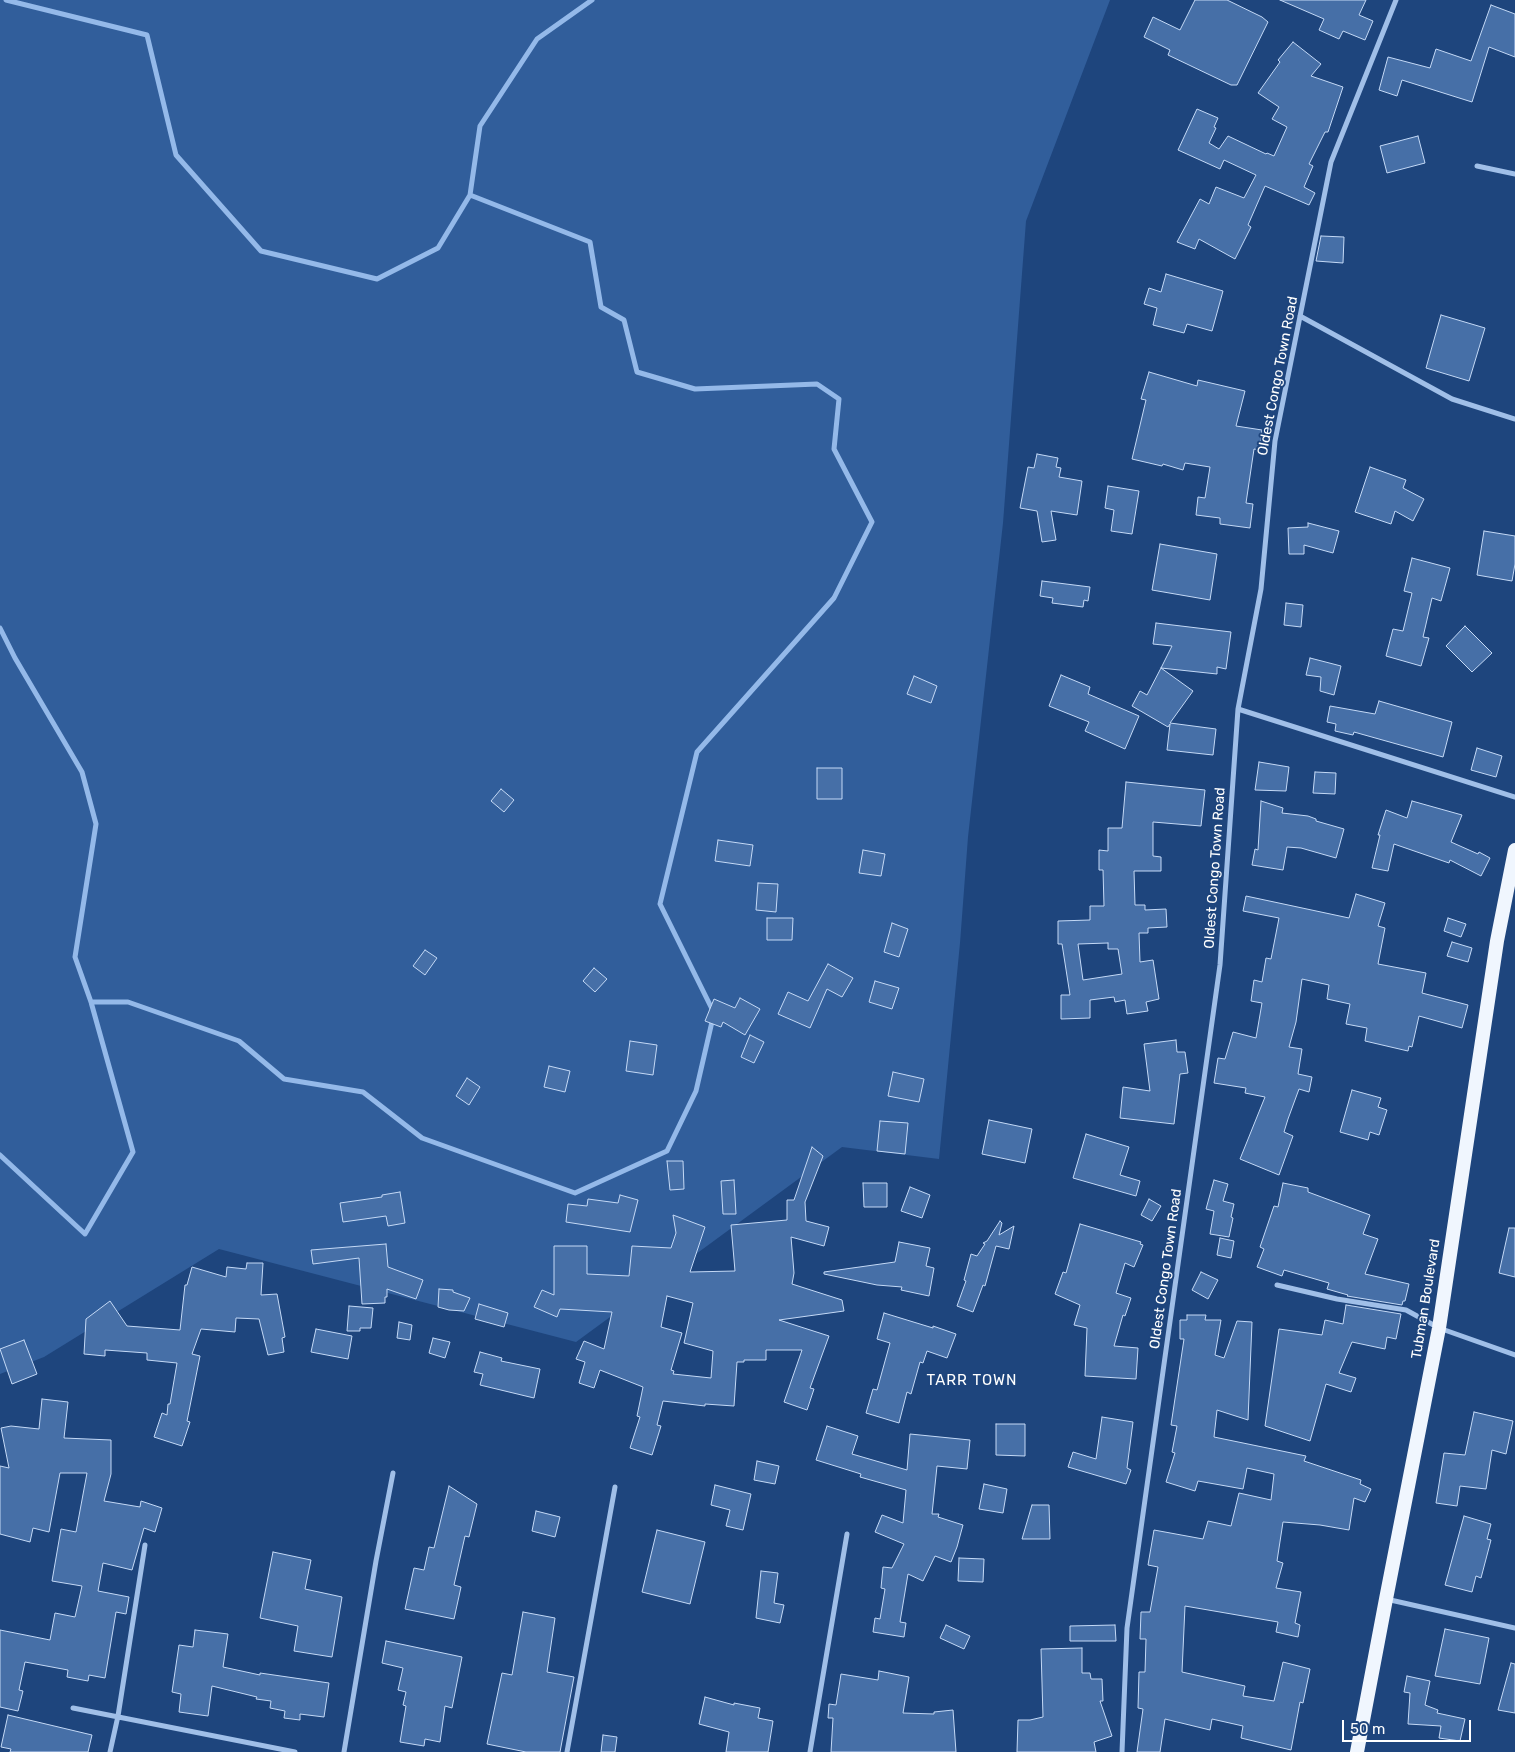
<!DOCTYPE html>
<style>
body{margin:0}
#map{position:relative;width:1515px;height:1752px;overflow:hidden;background:#1e457d;font-family:Rubik,sans-serif}
canvas{display:block}
.scale{position:absolute;left:1342px;top:1720px;width:129px;height:22px;box-sizing:border-box;border:2px solid #fff;border-top:0;padding-left:6px;font-size:15px;line-height:18px;white-space:nowrap;color:#fff;-webkit-text-stroke:4px #1e457d;paint-order:stroke}
</style>
<div id="map">
<canvas width="1515" height="1752"></canvas>
<div class="scale">50 m</div>
</div>
<script>
const g = document.querySelector('canvas').getContext('2d');
g.lineJoin = 'round';
function fill(path, color) { g.fillStyle = color; g.fill(path, 'evenodd'); }
const poly = rows => new Path2D(rows.map(r => 'M' + r).join(''));
function strokePath(path, color, width, dash) { g.strokeStyle = color; g.lineWidth = width; g.lineCap = dash ? 'butt' : 'round'; g.setLineDash(dash || []); g.stroke(path); }
function write(font, color, halo, rows, align = 'center') {
  g.font = font + ' Rubik,sans-serif'; g.lineWidth = 4; g.setLineDash([]); g.textBaseline = 'middle'; g.strokeStyle = halo; g.fillStyle = color; for (const [text, x, y, turn = 0] of rows) {
    g.save(); g.translate(x, y); g.rotate((+turn || 0) * Math.PI / 180); g.textAlign = isNaN(turn) ? turn : align; if (halo) g.strokeText(text, 0, 0); g.fillText(text, 0, 0); g.restore();
  }
}
const green = poly([
 [0,0,1110,0,1026,221,1003,523,968,837,960,943,939,1159,842,1147,576,1342,219,1249,44,1357,0,1374]
]);
const stream = poly([
 [6,0,147,35,176,155,261,251,377,279,438,248,470,195,480,126,537,39,592,0],
 [0,628,15,658,82,772,96,824,75,957,91,1002,133,1152,85,1234,0,1155],
 [91,1002,128,1002,239,1041,284,1079,363,1092,422,1138,575,1193,667,1151,696,1091,714,1013,660,904,697,752,834,598,872,522,834,449,839,399,817,384,695,389,637,372,624,320,601,307,590,242,470,195]
]);
const building = poly([
 [1195,0,1227,0,1262,17,1268,22,1237,85,1231,85,1168,55,1170,50,1144,37,1153,17,1180,30,1195,0],
 [1280,0,1366,0,1359,15,1373,21,1365,40,1343,31,1339,39,1319,30,1324,19,1280,0],
 [1491,5,1515,14,1515,57,1489,47,1472,102,1402,80,1397,96,1379,90,1388,57,1430,68,1436,49,1471,61,1491,5],
 [1293,42,1321,64,1311,76,1343,87,1328,132,1325,132,1309,164,1313,166,1304,187,1315,193,1309,205,1265,186,1248,225,1251,227,1235,259,1199,239,1195,249,1177,242,1200,199,1209,204,1216,187,1244,198,1256,175,1224,160,1220,169,1178,150,1197,109,1218,118,1214,127,1216,128,1209,143,1219,149,1228,136,1266,154,1267,153,1274,156,1287,127,1272,119,1279,107,1258,93,1280,62,1278,60,1293,42],
 [1418,136,1425,163,1387,173,1380,146,1418,136],
 [1321,236,1344,237,1343,263,1316,261,1321,236],
 [1166,274,1223,291,1212,331,1187,324,1184,333,1153,325,1157,308,1144,304,1149,288,1161,292,1166,274],
 [1441,315,1485,328,1469,381,1426,368,1441,315],
 [1149,372,1197,386,1198,380,1245,391,1236,426,1262,430,1259,450,1254,449,1246,503,1253,504,1250,528,1220,524,1220,518,1196,515,1198,497,1205,498,1210,467,1185,463,1183,470,1163,464,1162,466,1132,459,1146,400,1141,399,1149,372],
 [1037,454,1058,458,1056,467,1061,468,1059,477,1082,481,1077,515,1051,511,1056,540,1042,542,1037,511,1020,508,1028,467,1034,468,1037,454],
 [1370,467,1406,480,1403,488,1424,499,1413,521,1395,511,1391,524,1355,512,1370,467],
 [1108,486,1139,491,1132,534,1111,531,1114,510,1105,508,1108,486],
 [1308,523,1339,531,1333,553,1304,545,1304,554,1289,554,1288,528,1308,527,1308,523],
 [1484,531,1515,536,1515,564,1512,581,1477,575,1484,531],
 [1160,544,1217,554,1210,600,1152,590,1160,544],
 [1412,558,1450,568,1441,601,1432,598,1423,637,1429,638,1421,666,1386,656,1393,629,1403,631,1412,593,1404,591,1412,558],
 [1042,581,1090,587,1088,601,1084,600,1083,607,1052,603,1053,598,1040,596,1042,581],
 [1286,603,1303,605,1301,627,1284,625,1286,603],
 [1156,623,1231,632,1226,669,1217,667,1217,674,1161,668,1172,646,1153,644,1156,623],
 [1465,626,1492,653,1472,672,1446,646,1465,626],
 [1310,658,1341,666,1334,695,1320,691,1321,677,1306,675,1310,658],
 [1161,668,1193,691,1170,723,1216,729,1213,755,1167,750,1170,724,1168,727,1132,706,1140,691,1147,695,1161,668],
 [1061,675,1090,687,1088,694,1139,716,1125,749,1085,731,1089,722,1049,706,1061,675],
 [914,676,937,686,931,703,907,694,914,676],
 [1379,701,1452,722,1443,757,1354,732,1353,735,1335,731,1336,724,1327,722,1330,706,1375,714,1379,701],
 [1477,748,1502,756,1496,777,1471,770,1477,748],
 [1259,762,1289,767,1286,791,1255,790,1259,762],
 [817,768,842,768,842,799,817,799,817,768],
 [1315,772,1336,773,1335,794,1313,793,1315,772],
 [1126,782,1205,790,1201,826,1153,822,1153,856,1161,857,1161,871,1134,871,1135,905,1145,905,1145,910,1166,909,1167,927,1148,928,1148,933,1139,933,1140,962,1153,960,1159,999,1146,1002,1148,1011,1127,1014,1125,1000,1115,1002,1114,997,1090,1000,1090,1018,1061,1019,1061,995,1070,995,1062,944,1058,944,1058,921,1090,920,1090,906,1104,906,1103,870,1099,870,1099,850,1108,851,1108,828,1122,828,1126,782],
 [1108,943,1108,949,1118,949,1122,974,1083,980,1078,944,1108,943],
 [501,789,514,800,504,812,491,801,501,789],
 [1261,801,1283,808,1282,813,1308,816,1316,819,1316,821,1344,829,1336,858,1301,848,1287,847,1283,870,1252,865,1255,849,1258,850,1261,801],
 [1412,801,1462,815,1451,842,1478,854,1479,852,1490,858,1481,876,1450,860,1449,863,1394,844,1388,871,1372,868,1380,835,1378,835,1386,810,1407,818,1412,801],
 [718,840,753,845,750,866,715,861,718,840],
 [863,850,885,854,881,876,859,873,863,850],
 [758,883,778,884,776,912,756,910,758,883],
 [1356,894,1385,903,1378,926,1385,928,1378,964,1426,973,1422,993,1468,1005,1462,1028,1419,1016,1412,1047,1409,1046,1408,1051,1365,1041,1367,1028,1346,1024,1350,1004,1327,999,1329,985,1302,979,1296,1022,1289,1047,1302,1049,1298,1074,1312,1077,1309,1092,1299,1089,1288,1119,1284,1132,1293,1136,1279,1175,1240,1159,1265,1097,1245,1093,1246,1088,1214,1083,1218,1058,1225,1059,1233,1032,1256,1038,1262,1003,1251,1001,1254,980,1262,982,1266,958,1271,959,1279,918,1243,911,1246,896,1349,918,1356,894],
 [767,918,793,918,792,940,767,940,767,918],
 [1448,918,1466,924,1461,937,1444,931,1448,918],
 [892,923,908,929,899,957,884,952,892,923],
 [1452,942,1472,948,1468,962,1447,956,1452,942],
 [425,950,437,958,425,975,413,966,425,950],
 [828,964,853,978,842,997,827,989,810,1028,778,1014,788,992,808,1001,828,964],
 [594,968,607,979,595,992,583,981,594,968],
 [875,981,899,988,892,1009,869,1002,875,981],
 [740,998,760,1009,745,1035,723,1022,721,1027,705,1021,714,999,735,1008,740,998],
 [750,1035,764,1042,754,1063,741,1057,750,1035],
 [1176,1040,1177,1052,1185,1052,1188,1073,1180,1074,1174,1124,1120,1118,1123,1087,1150,1091,1144,1044,1176,1040],
 [630,1041,657,1045,653,1075,626,1071,630,1041],
 [549,1066,570,1071,565,1092,544,1087,549,1066],
 [893,1072,924,1079,919,1102,888,1096,893,1072],
 [467,1078,480,1087,469,1105,456,1096,467,1078],
 [1352,1090,1381,1098,1378,1107,1387,1110,1379,1135,1370,1132,1368,1140,1340,1132,1352,1090],
 [989,1120,1032,1129,1025,1163,982,1154,989,1120],
 [880,1121,908,1123,905,1154,877,1151,880,1121],
 [1086,1134,1129,1147,1120,1175,1140,1181,1136,1196,1073,1178,1086,1134],
 [812,1147,823,1156,805,1202,806,1221,829,1227,824,1246,791,1237,794,1273,792,1284,842,1300,844,1311,779,1320,829,1336,810,1388,814,1389,807,1410,784,1402,802,1350,766,1350,766,1360,744,1360,744,1362,737,1362,734,1406,705,1404,705,1406,663,1401,657,1425,661,1426,652,1455,630,1448,640,1417,637,1416,643,1387,600,1370,594,1388,579,1383,585,1362,576,1359,584,1341,604,1349,612,1312,560,1309,557,1317,534,1307,542,1290,554,1295,554,1246,587,1246,587,1274,629,1276,632,1246,671,1248,676,1233,673,1215,705,1227,690,1272,735,1271,731,1225,787,1220,787,1200,794,1200,812,1147],
 [667,1296,693,1303,684,1343,713,1351,711,1378,673,1374,674,1371,671,1370,682,1333,661,1327,667,1296],
 [667,1161,683,1161,684,1189,670,1190,667,1161],
 [734,1180,736,1214,723,1214,721,1181,734,1180],
 [1214,1180,1228,1184,1223,1201,1234,1204,1231,1217,1233,1218,1229,1237,1210,1234,1214,1211,1206,1209,1214,1180],
 [863,1183,887,1183,887,1207,864,1207,863,1183],
 [1283,1183,1308,1188,1308,1192,1370,1215,1363,1234,1378,1239,1365,1274,1409,1284,1405,1301,1403,1301,1402,1305,1347,1296,1348,1295,1327,1289,1329,1283,1284,1270,1282,1276,1257,1267,1264,1249,1260,1247,1274,1206,1278,1207,1283,1183],
 [910,1187,930,1195,922,1218,901,1211,910,1187],
 [400,1192,405,1223,388,1226,386,1216,343,1222,340,1203,382,1197,382,1195,400,1192],
 [620,1195,638,1200,630,1232,566,1222,568,1204,587,1206,588,1199,618,1203,620,1195],
 [1149,1199,1161,1206,1152,1221,1141,1215,1149,1199],
 [1000,1221,1002,1223,999,1235,1014,1226,1009,1249,996,1246,985,1286,983,1285,973,1312,957,1306,966,1281,964,1280,971,1254,977,1256,985,1244,983,1243,987,1241,1000,1221],
 [1080,1224,1141,1242,1140,1244,1143,1245,1134,1267,1125,1263,1116,1293,1131,1298,1125,1316,1123,1315,1114,1346,1138,1348,1136,1379,1085,1376,1087,1328,1074,1325,1080,1305,1055,1294,1063,1272,1066,1273,1080,1224],
 [1509,1228,1515,1228,1515,1277,1499,1273,1509,1228],
 [1220,1238,1234,1241,1231,1258,1217,1255,1220,1238],
 [899,1242,930,1248,926,1266,934,1268,929,1296,901,1290,902,1287,877,1285,824,1274,824,1272,895,1262,899,1242],
 [386,1244,388,1267,423,1280,416,1299,387,1289,387,1297,385,1297,385,1303,362,1304,359,1258,313,1264,311,1250,386,1244],
 [247,1263,263,1263,261,1295,277,1294,285,1337,282,1338,284,1352,268,1355,259,1319,236,1318,235,1332,201,1329,192,1354,200,1356,187,1421,190,1422,182,1446,154,1437,162,1413,167,1415,168,1404,170,1404,177,1363,147,1360,147,1353,105,1350,105,1356,84,1354,86,1319,110,1301,127,1326,180,1330,185,1285,187,1285,192,1267,226,1277,227,1267,246,1269,247,1263],
 [1201,1272,1218,1280,1208,1299,1192,1290,1201,1272],
 [439,1289,453,1290,453,1292,470,1298,464,1311,449,1310,438,1307,439,1289],
 [479,1304,508,1313,504,1327,475,1319,479,1304],
 [1346,1305,1401,1314,1396,1339,1387,1337,1385,1349,1352,1342,1339,1373,1356,1378,1351,1392,1326,1384,1310,1441,1265,1426,1279,1329,1322,1335,1325,1320,1343,1324,1346,1305],
 [349,1306,373,1308,371,1328,360,1328,360,1331,347,1331,349,1306],
 [884,1313,933,1328,933,1326,956,1334,947,1358,927,1351,923,1363,920,1362,911,1394,907,1392,899,1423,866,1413,873,1389,877,1390,890,1343,877,1339,884,1313],
 [1187,1315,1206,1315,1205,1320,1221,1320,1215,1355,1224,1358,1237,1321,1252,1322,1248,1420,1217,1410,1214,1437,1306,1456,1304,1461,1361,1480,1360,1484,1371,1489,1365,1502,1354,1498,1349,1530,1320,1525,1283,1522,1277,1561,1283,1563,1276,1588,1301,1592,1295,1623,1300,1625,1298,1637,1276,1632,1278,1622,1185,1606,1182,1672,1245,1686,1243,1696,1274,1701,1283,1662,1310,1669,1303,1703,1300,1702,1291,1750,1241,1738,1243,1726,1212,1719,1210,1730,1165,1719,1160,1752,1137,1752,1143,1709,1138,1708,1139,1672,1145,1672,1146,1639,1140,1639,1141,1612,1150,1612,1158,1567,1148,1565,1154,1530,1203,1539,1208,1521,1231,1526,1239,1493,1271,1500,1274,1474,1247,1468,1243,1489,1198,1481,1195,1491,1166,1482,1175,1453,1172,1452,1177,1426,1171,1425,1184,1339,1180,1339,1180,1320,1187,1320,1187,1315],
 [399,1322,412,1325,410,1340,397,1338,399,1322],
 [316,1329,352,1336,348,1359,311,1352,316,1329],
 [433,1338,450,1342,445,1358,429,1353,433,1338],
 [24,1340,37,1374,12,1384,0,1349,24,1340],
 [480,1352,502,1358,501,1361,540,1369,534,1398,480,1385,483,1374,474,1372,480,1352],
 [42,1399,68,1402,64,1438,111,1440,111,1474,104,1501,140,1507,141,1501,162,1508,155,1532,144,1528,132,1570,103,1563,98,1591,129,1597,126,1614,116,1612,105,1678,89,1675,88,1681,67,1677,68,1670,25,1662,19,1690,23,1691,18,1711,0,1707,0,1630,50,1640,55,1613,75,1617,82,1586,52,1581,61,1529,76,1532,87,1473,60,1473,49,1532,33,1528,30,1542,0,1534,0,1466,9,1468,1,1428,11,1426,39,1429,42,1399],
 [1474,1412,1513,1421,1506,1454,1492,1450,1486,1489,1460,1486,1457,1506,1436,1503,1444,1453,1465,1455,1474,1412],
 [1102,1417,1133,1422,1127,1468,1131,1470,1126,1484,1068,1467,1073,1452,1096,1459,1102,1417],
 [996,1424,1025,1424,1025,1456,996,1455,996,1424],
 [827,1426,858,1436,852,1454,907,1470,910,1434,970,1440,967,1469,937,1466,932,1514,939,1514,938,1517,963,1525,957,1547,951,1562,935,1556,923,1581,908,1574,900,1622,906,1623,904,1637,873,1632,875,1618,880,1619,885,1589,881,1588,883,1567,892,1568,904,1544,875,1532,882,1515,903,1523,906,1490,860,1477,861,1474,816,1460,827,1426],
 [757,1461,779,1466,775,1484,754,1480,757,1461],
 [984,1484,1007,1489,1003,1513,979,1509,984,1484],
 [715,1485,751,1494,743,1530,726,1526,730,1510,711,1505,715,1485],
 [449,1486,477,1504,469,1537,465,1536,454,1585,461,1587,454,1619,405,1609,414,1568,424,1570,429,1547,434,1548,449,1486],
 [1032,1505,1049,1505,1050,1539,1022,1539,1032,1505],
 [536,1511,560,1517,555,1537,532,1531,536,1511],
 [1464,1516,1491,1524,1487,1539,1491,1540,1481,1578,1476,1576,1472,1592,1445,1585,1464,1516],
 [657,1530,705,1542,690,1604,642,1592,657,1530],
 [273,1552,311,1560,305,1589,342,1597,332,1657,294,1651,298,1626,260,1618,273,1552],
 [959,1558,984,1559,983,1582,958,1581,959,1558],
 [761,1571,778,1573,774,1603,784,1605,780,1623,756,1618,761,1571],
 [523,1612,555,1618,547,1672,574,1677,560,1752,526,1752,487,1744,502,1673,512,1675,523,1612],
 [946,1625,970,1636,964,1649,940,1638,946,1625],
 [1115,1625,1116,1641,1070,1641,1070,1626,1115,1625],
 [1445,1629,1489,1638,1480,1684,1435,1676,1445,1629],
 [195,1630,228,1634,223,1667,260,1675,260,1673,329,1683,324,1717,300,1714,300,1720,284,1718,285,1711,270,1708,271,1701,256,1699,257,1697,212,1686,208,1716,179,1712,181,1694,172,1692,179,1645,193,1647,195,1630],
 [386,1641,462,1657,452,1708,445,1706,440,1742,425,1739,424,1746,400,1742,406,1706,403,1705,406,1692,398,1690,403,1668,382,1663,386,1641],
 [1082,1648,1082,1673,1090,1673,1091,1679,1102,1679,1103,1701,1100,1701,1112,1736,1094,1742,1096,1752,1017,1752,1018,1720,1030,1720,1043,1717,1041,1649,1082,1648],
 [1511,1663,1515,1664,1515,1713,1498,1710,1511,1663],
 [879,1671,909,1677,903,1713,934,1714,934,1712,953,1710,956,1752,831,1752,833,1718,828,1718,829,1704,836,1705,841,1674,878,1680,879,1671],
 [1407,1676,1430,1681,1425,1705,1438,1710,1437,1713,1465,1719,1460,1741,1439,1738,1441,1726,1408,1724,1410,1693,1404,1692,1407,1676],
 [705,1697,734,1705,734,1703,760,1708,758,1718,773,1721,768,1752,726,1752,729,1732,699,1724,705,1697],
 [8,1715,92,1735,88,1752,10,1752,11,1749,1,1747,8,1715],
 [603,1735,617,1737,615,1752,601,1752,603,1735]
]);
const minor = poly([
 [1477,166,1515,174],
 [1300,316,1452,399,1515,419],
 [1238,709,1515,797],
 [1277,1285,1337,1299,1406,1310,1439,1328,1515,1355],
 [1386,1599,1515,1628],
 [73,1708,295,1752],
 [110,1752,118,1716,145,1545],
 [344,1752,376,1561,393,1473],
 [567,1752,615,1487],
 [810,1752,847,1534],
 [1122,1752,1127,1628,1220,965,1238,709,1261,589,1275,441,1331,162,1396,0]
]);
const trunk = poly([
 [1357,1752,1386,1599,1439,1328,1497,941,1515,850]
]);
const streetNames = [
 ["Oldest Congo Town Road",1278,376,-79],
 ["Oldest Congo Town Road",1215,868,-86],
 ["Oldest Congo Town Road",1166,1269,-82],
 ["Tubman Boulevard",1426,1299,-81]
];
const neighbourhoodNames = [
 ["TARR TOWN",972,1381]
];
fill(green, '#315e9b');
strokePath(stream, '#94b9e9', 5);
fill(building, '#466fa7');
strokePath(building, '#c4d9f6', 1);
strokePath(minor, '#a0bfe8', 5);
strokePath(trunk, '#f0f6fe', 14);
write('14px', '#fff', '#1e457d', streetNames);
g.letterSpacing = '1px';
write('15px', '#fff', '#1e457d', neighbourhoodNames);
g.letterSpacing = '0px';
</script>
